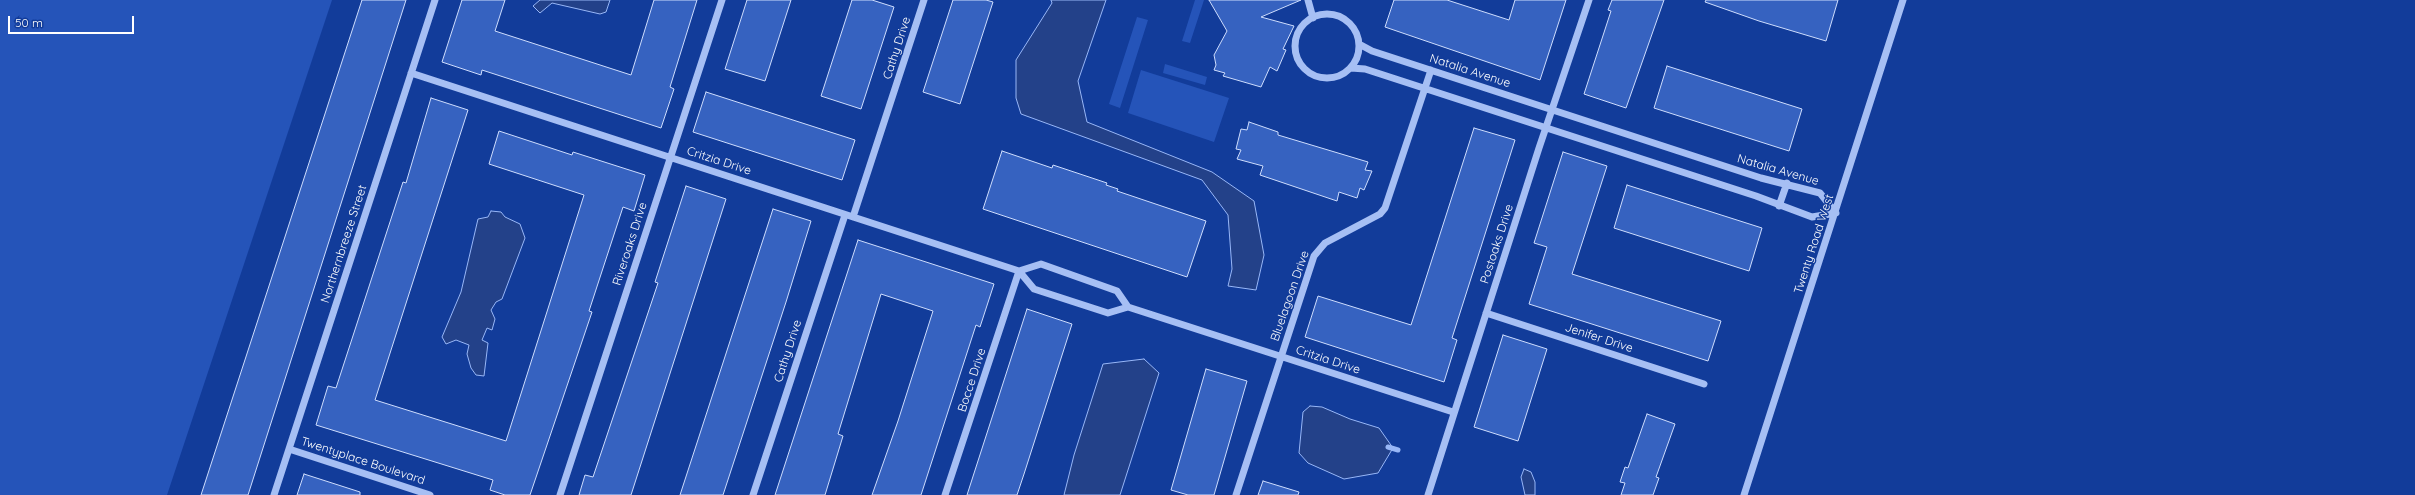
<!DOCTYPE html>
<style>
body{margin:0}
#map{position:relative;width:2415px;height:495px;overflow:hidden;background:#123c9a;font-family:Quicksand,sans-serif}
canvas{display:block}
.scale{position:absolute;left:8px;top:16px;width:126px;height:18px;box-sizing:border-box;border:2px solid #fff;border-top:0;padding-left:5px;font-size:12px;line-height:14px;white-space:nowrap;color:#fff;-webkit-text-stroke:3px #123c9a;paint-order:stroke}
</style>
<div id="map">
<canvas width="2415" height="495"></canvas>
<div class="scale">50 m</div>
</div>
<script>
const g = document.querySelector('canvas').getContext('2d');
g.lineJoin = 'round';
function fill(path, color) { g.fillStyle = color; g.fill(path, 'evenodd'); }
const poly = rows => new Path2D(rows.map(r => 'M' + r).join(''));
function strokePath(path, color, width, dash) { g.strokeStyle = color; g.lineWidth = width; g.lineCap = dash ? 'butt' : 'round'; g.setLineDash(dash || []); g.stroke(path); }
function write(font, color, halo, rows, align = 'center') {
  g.font = font + ' Quicksand,sans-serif'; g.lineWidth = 3; g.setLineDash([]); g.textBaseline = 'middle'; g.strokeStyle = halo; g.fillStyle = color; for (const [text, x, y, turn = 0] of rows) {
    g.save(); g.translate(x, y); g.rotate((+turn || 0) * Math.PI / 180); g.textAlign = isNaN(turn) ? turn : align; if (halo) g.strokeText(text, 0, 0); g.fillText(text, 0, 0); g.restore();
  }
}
const green = poly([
 [0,0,332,0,167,495,0,495],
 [1195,0,1204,0,1190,43,1182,41],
 [1137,17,1148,20,1120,108,1109,104],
 [1165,64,1207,77,1205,85,1163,73],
 [1141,70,1229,98,1214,142,1128,113]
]);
const water = poly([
 [540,0,610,0,606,12,600,14,552,3,540,13,533,6,540,0],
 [1051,0,1106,0,1078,81,1087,122,1212,172,1254,201,1264,255,1256,290,1228,286,1232,269,1228,215,1202,180,1021,114,1016,98,1016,60,1052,3,1051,0],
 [491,211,501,212,505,217,520,224,525,238,502,299,496,302,491,310,495,319,492,330,487,328,482,340,488,343,484,376,476,375,471,368,467,354,469,345,456,340,446,344,442,337,461,292,478,219,488,217,491,211],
 [1144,359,1159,373,1120,495,1064,495,1074,455,1103,364,1144,359],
 [1310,406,1322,407,1350,419,1379,428,1393,448,1378,473,1344,479,1308,463,1299,453,1303,412,1310,406],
 [1524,469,1531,472,1535,482,1535,495,1525,495,1521,477,1524,469]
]);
const stream = poly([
 [1388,447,1398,450]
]);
const building = poly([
 [362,0,406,0,248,495,201,495,362,0],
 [462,0,505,0,495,31,631,75,654,0,697,0,670,87,674,89,661,128,482,70,481,75,442,62,462,0],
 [747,0,791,0,765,81,725,69,747,0],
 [852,0,872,0,894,7,861,109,821,96,852,0],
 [953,0,986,0,993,2,960,104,923,92,953,0],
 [1209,0,1301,0,1261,17,1294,26,1283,49,1286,50,1277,71,1270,67,1261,87,1223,76,1225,73,1214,70,1216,65,1214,55,1227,31,1209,0],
 [1394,0,1447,0,1509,20,1515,0,1566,0,1540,80,1385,27,1394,0],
 [1612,0,1664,0,1626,108,1584,94,1611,11,1608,10,1612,0],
 [1706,0,1838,0,1826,41,1759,21,1705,2,1706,0],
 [1667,66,1802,109,1789,151,1654,108,1667,66],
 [706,92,855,140,842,180,693,132,706,92],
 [431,98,468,110,375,400,506,441,584,195,489,164,499,131,572,155,573,152,645,175,634,211,623,207,589,311,592,312,530,495,505,495,490,490,493,480,316,425,328,386,336,388,403,182,406,183,431,98],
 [1249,122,1278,132,1278,135,1368,162,1365,170,1372,171,1364,190,1360,188,1357,198,1339,192,1337,201,1260,175,1263,166,1237,159,1241,150,1236,149,1241,129,1247,130,1249,122],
 [1474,128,1515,140,1452,338,1457,340,1444,382,1305,337,1318,296,1411,325,1474,128],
 [1002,151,1052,168,1053,165,1107,183,1106,185,1118,189,1117,191,1206,221,1187,277,983,209,1002,151],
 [1563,152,1607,166,1572,274,1721,321,1708,361,1529,304,1547,247,1534,243,1563,152],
 [1627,185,1762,228,1749,271,1614,228,1627,185],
 [686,186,726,199,631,495,579,495,585,475,593,477,658,283,655,282,686,186],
 [773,209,811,221,786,302,723,495,680,495,773,209],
 [858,240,994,284,980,327,976,325,921,495,872,495,898,421,933,311,881,294,838,434,843,436,825,495,775,495,858,240],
 [1027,309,1072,324,1024,474,1017,495,967,495,1027,309],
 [1503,335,1547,349,1518,441,1474,427,1503,335],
 [1206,369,1247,381,1214,495,1188,495,1171,490,1206,369],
 [1647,414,1675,424,1656,477,1659,478,1653,495,1621,495,1625,483,1620,482,1625,467,1628,468,1647,414],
 [304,474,360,492,360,495,297,495,304,474],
 [1263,481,1299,492,1298,495,1258,495,1263,481]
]);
const minor = poly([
 [1308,0,1313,18],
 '1295 46a32 32 0 1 1 64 0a32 32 0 1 1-64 0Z',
 [1351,68,1365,69,1756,196,1812,217,1836,213,1820,193,1761,178,1372,51,1359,44],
 [411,73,1019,271,1034,289,1108,313,1128,307,1453,412],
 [1779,206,1787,183],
 [853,217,924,0],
 [1019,271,1041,264,1117,291,1128,307],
 [1486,313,1704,384],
 [289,449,430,495],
 [274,495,435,0],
 [560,495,722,0],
 [753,495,845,215],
 [945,495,1019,271],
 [1236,495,1314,256,1325,243,1380,214,1385,208,1431,70],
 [1428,495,1539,148,1589,0],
 [1744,495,1903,0]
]);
const streetNames = [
 ["Cathy Drive",897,48,-72],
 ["Natalia Avenue",1470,71,18],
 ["Critzia Drive",719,161,18],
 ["Natalia Avenue",1778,170,16],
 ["Northernbreeze Street",344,244,-72],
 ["Riveroaks Drive",630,244,-72],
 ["Postoaks Drive",1497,244,-72],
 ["Twenty Road West",1814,244,-72],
 ["Bluelagoon Drive",1290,296,-71],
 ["Jenifer Drive",1599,338,18],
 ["Cathy Drive",788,351,-72],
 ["Critzia Drive",1328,360,18],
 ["Bocce Drive",972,380,-72],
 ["Twentyplace Boulevard",363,461,18]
];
fill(green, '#2554b9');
fill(water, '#234189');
strokePath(water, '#98b7f7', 1);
strokePath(stream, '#98b7f7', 5);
fill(building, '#3662c0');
strokePath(building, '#ceddfd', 1);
strokePath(minor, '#a6bff4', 7);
write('12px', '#fff', '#123c9a', streetNames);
</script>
